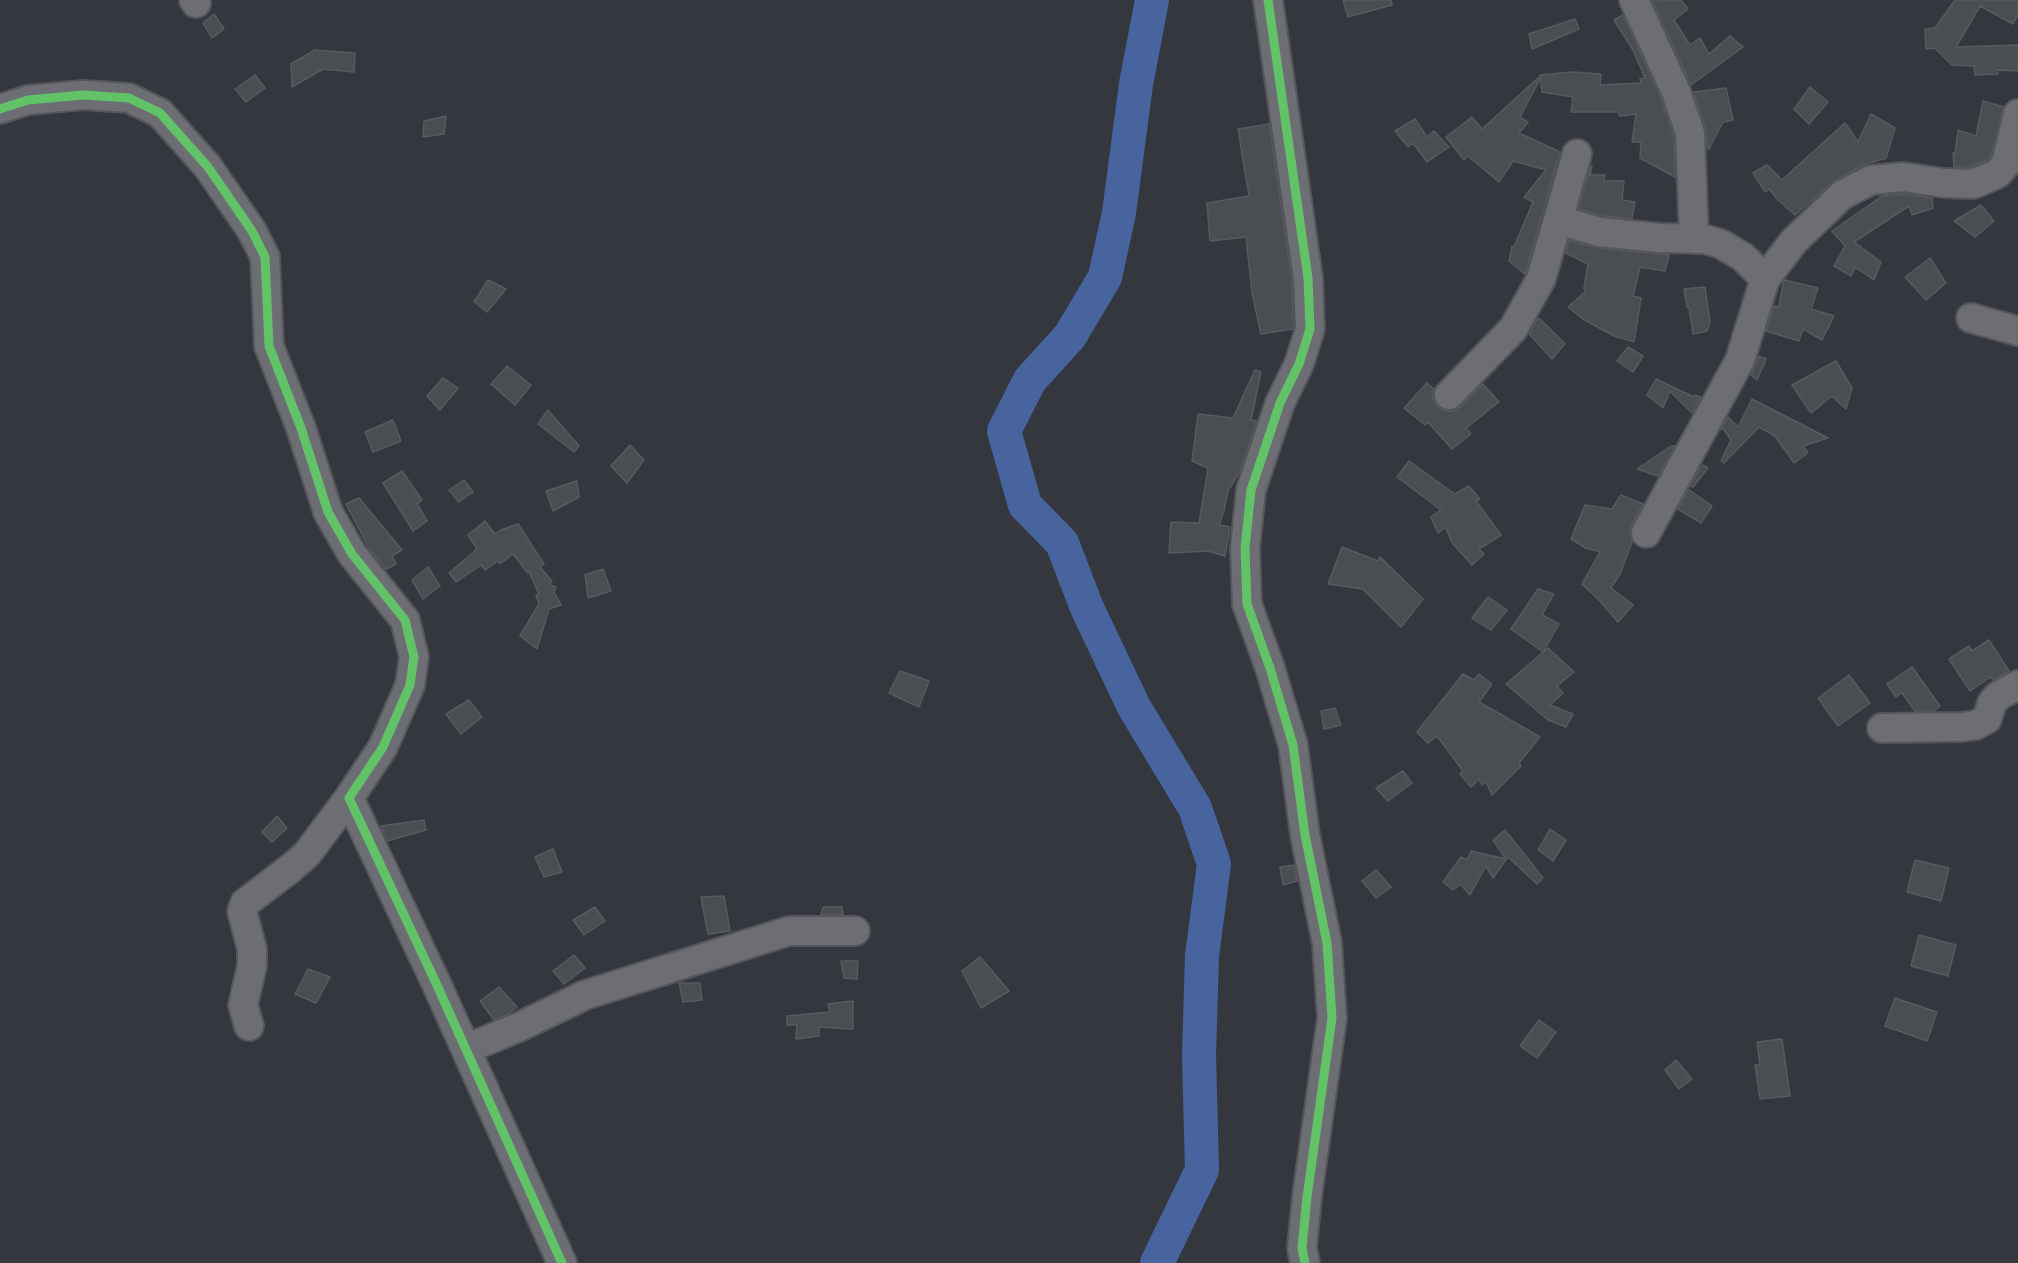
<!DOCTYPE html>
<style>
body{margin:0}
canvas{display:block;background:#34383e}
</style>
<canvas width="2018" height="1263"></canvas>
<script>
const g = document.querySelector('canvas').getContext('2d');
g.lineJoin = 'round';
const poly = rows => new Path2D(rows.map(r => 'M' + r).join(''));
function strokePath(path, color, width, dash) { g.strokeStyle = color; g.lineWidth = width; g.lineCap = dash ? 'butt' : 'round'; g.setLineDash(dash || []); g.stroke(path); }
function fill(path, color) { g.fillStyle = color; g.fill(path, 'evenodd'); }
const river = poly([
 [1152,0,1136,84,1119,213,1105,277,1070,336,1030,380,1004,431,1025,505,1062,543,1087,608,1134,707,1195,808,1214,864,1202,956,1199,1055,1202,1170,1157,1263]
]);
const building = poly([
 [1343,0,1391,0,1392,5,1348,17,1343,0],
 [1652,0,1681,0,1688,9,1674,20,1690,45,1700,38,1709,54,1730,36,1743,47,1691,85,1652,0],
 [1955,0,2018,0,2018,14,2013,24,1980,6,1956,47,2018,45,2018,71,1997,70,1998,74,1975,75,1974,66,1952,65,1935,48,1926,49,1925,29,1935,28,1955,0],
 [214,14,224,29,212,38,203,23,214,14],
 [1623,15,1661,98,1674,136,1675,177,1640,158,1641,142,1632,142,1636,114,1620,116,1618,112,1571,112,1573,97,1542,92,1540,75,1572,72,1601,74,1600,85,1641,83,1640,79,1645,78,1633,50,1614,20,1623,15],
 [1575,19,1579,29,1532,49,1529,34,1575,19],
 [315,50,355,53,354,72,323,69,292,87,291,64,315,50],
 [255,75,265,88,246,102,235,89,255,75],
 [1538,78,1540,79,1520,117,1528,122,1519,133,1560,152,1525,274,1509,261,1512,246,1514,247,1533,202,1524,197,1546,170,1513,161,1499,182,1468,156,1464,160,1446,137,1472,117,1482,129,1538,78],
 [1810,87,1828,102,1809,124,1794,109,1810,87],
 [1726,88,1733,120,1723,122,1709,149,1707,148,1706,128,1693,92,1726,88],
 [1983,101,2004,107,1991,156,1987,160,1970,167,1954,167,1953,153,1955,154,1958,130,1976,136,1983,101],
 [1871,114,1895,128,1886,158,1863,165,1834,181,1795,215,1776,198,1769,189,1765,192,1753,173,1767,165,1782,180,1845,123,1858,142,1871,114],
 [446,116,444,134,423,137,424,121,446,116],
 [1415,119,1427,137,1434,131,1449,147,1427,162,1413,143,1408,147,1395,131,1415,119],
 [1269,124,1292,279,1293,327,1293,329,1261,334,1252,293,1246,237,1210,241,1207,203,1249,196,1238,129,1269,124],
 [1591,166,1592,167,1590,175,1605,175,1604,181,1624,181,1622,200,1635,202,1632,219,1602,216,1578,209,1591,166],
 [1903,194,1932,198,1933,208,1912,215,1909,206,1854,242,1881,262,1874,280,1855,267,1851,276,1834,266,1845,246,1832,231,1882,196,1903,194],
 [1981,205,1994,221,1975,237,1954,221,1981,205],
 [1569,240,1597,248,1669,255,1665,271,1640,267,1633,296,1641,298,1634,342,1614,336,1583,319,1568,307,1586,291,1584,288,1588,264,1566,253,1569,240],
 [1930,258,1946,283,1926,300,1905,277,1930,258],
 [488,280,506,289,487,312,474,302,488,280],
 [1785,280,1818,288,1811,309,1834,316,1822,340,1803,329,1799,341,1766,331,1774,306,1779,307,1783,283,1785,280],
 [1705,287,1710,323,1707,331,1693,334,1689,307,1687,307,1684,289,1705,287],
 [1537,319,1540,319,1565,344,1552,359,1529,334,1537,319],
 [1628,347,1643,356,1633,372,1617,361,1628,347],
 [1759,356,1766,359,1757,380,1751,375,1759,356],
 [1836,361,1852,388,1846,409,1832,396,1811,413,1792,385,1836,361],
 [507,366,531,385,515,405,491,384,507,366],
 [1255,370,1261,372,1251,420,1257,421,1241,469,1228,491,1224,511,1219,525,1230,527,1225,556,1207,551,1169,553,1171,522,1199,523,1208,468,1192,461,1198,414,1233,418,1255,370],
 [443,378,458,388,440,410,427,396,443,378],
 [1656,379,1694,397,1695,395,1701,397,1692,413,1670,391,1663,408,1647,395,1656,379],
 [1427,383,1434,389,1433,399,1437,406,1444,411,1453,411,1460,407,1483,384,1499,402,1466,428,1471,434,1452,449,1428,422,1425,425,1404,408,1427,383],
 [1752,399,1828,438,1803,446,1808,453,1794,463,1775,436,1759,427,1724,463,1721,461,1731,440,1723,428,1721,430,1728,417,1738,427,1752,399],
 [548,410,579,446,574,452,538,424,548,410],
 [393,420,401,441,373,452,365,432,393,420],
 [630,445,644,460,627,483,611,466,630,445],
 [1671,446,1675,446,1658,476,1637,469,1671,446],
 [1409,461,1455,494,1469,486,1480,499,1476,501,1501,535,1479,549,1484,554,1472,565,1453,544,1445,527,1438,533,1431,517,1441,510,1397,477,1409,461],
 [1702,465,1708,468,1693,487,1690,486,1702,465],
 [402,471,422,500,417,504,427,521,413,531,383,483,402,471],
 [464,480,473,492,459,502,449,490,464,480],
 [577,481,579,497,553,511,546,491,577,481],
 [1688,489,1712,506,1701,523,1678,509,1688,489],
 [1621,495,1643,504,1631,526,1630,534,1632,542,1620,574,1611,588,1633,605,1618,622,1600,601,1582,584,1600,552,1586,548,1571,539,1585,505,1612,509,1621,495],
 [359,498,402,550,392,556,396,564,386,569,370,550,346,504,359,498],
 [485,521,495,534,501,530,518,524,544,564,540,567,552,581,550,583,551,585,556,587,554,592,561,605,549,609,537,649,520,636,539,604,536,595,539,594,529,572,527,572,513,554,500,564,498,561,485,570,481,565,456,582,449,573,477,549,468,535,485,521],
 [1342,547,1378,561,1380,557,1423,599,1401,627,1363,589,1328,584,1342,547],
 [428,567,440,586,423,599,412,580,428,567],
 [603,569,611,591,588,598,585,575,603,569],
 [1538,589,1554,594,1542,615,1559,624,1543,652,1511,629,1538,589],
 [1488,597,1507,610,1491,630,1472,618,1488,597],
 [1989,640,2009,671,1993,680,1991,677,1970,691,1949,659,1969,646,1972,651,1989,640],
 [1548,648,1574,672,1557,686,1563,693,1550,705,1573,714,1566,727,1548,720,1506,684,1548,648],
 [1912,667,1940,706,1934,711,1915,711,1902,693,1896,697,1887,684,1912,667],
 [900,671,929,681,919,707,889,693,900,671],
 [1463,674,1474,680,1479,674,1492,684,1479,702,1540,737,1519,763,1521,766,1492,795,1486,782,1482,785,1479,779,1471,787,1460,774,1463,771,1437,736,1428,743,1417,732,1463,674],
 [1849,675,1870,703,1838,726,1818,698,1849,675],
 [469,700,482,717,461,734,446,714,469,700],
 [1335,708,1341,725,1324,729,1321,711,1335,708],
 [1403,771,1412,783,1388,801,1376,788,1403,771],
 [277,816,287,828,272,842,262,832,277,816],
 [424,820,426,830,387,841,381,826,424,820],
 [1550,829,1566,840,1553,861,1538,850,1550,829],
 [1505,830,1543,878,1537,884,1508,857,1493,878,1486,866,1470,895,1460,884,1453,890,1443,882,1461,857,1467,860,1471,851,1506,859,1493,840,1505,830],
 [553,849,562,872,544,877,535,857,553,849],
 [1915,860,1949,868,1941,901,1907,892,1915,860],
 [1294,865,1297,881,1283,885,1280,867,1294,865],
 [1376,870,1391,887,1376,898,1362,881,1376,870],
 [724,896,730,931,708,934,701,897,724,896],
 [595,907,605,921,584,935,573,920,595,907],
 [823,907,842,907,843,915,821,915,823,907],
 [1919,935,1956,945,1948,976,1911,966,1919,935],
 [574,955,585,968,564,984,553,971,574,955],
 [980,957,1009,991,981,1008,962,971,980,957],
 [841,961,858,961,857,979,844,978,841,961],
 [308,969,330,977,316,1003,295,994,308,969],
 [679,983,700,983,702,1000,683,1002,679,983],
 [499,987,517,1007,508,1014,494,1020,480,1001,499,987],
 [1895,998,1937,1012,1927,1041,1885,1026,1895,998],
 [853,1001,853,1029,819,1027,819,1036,796,1039,797,1025,787,1025,787,1016,830,1012,828,1004,853,1001],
 [1539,1020,1556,1032,1537,1058,1520,1046,1539,1020],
 [1782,1039,1790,1096,1760,1099,1755,1065,1760,1065,1757,1042,1782,1039],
 [1676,1060,1692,1079,1679,1089,1665,1070,1676,1060]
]);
const minor = poly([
 [194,0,196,3],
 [1268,0,1308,278,1310,329,1299,364,1280,403,1251,490,1245,548,1247,604,1270,668,1293,745,1305,835,1327,943,1332,1018,1307,1197,1302,1248,1305,1263],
 [1634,0,1676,92,1690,133,1694,239],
 [0,109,28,100,83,95,129,98,160,113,208,167,252,231,265,257,269,346,301,428,328,512,352,554,405,620,414,657,410,685,383,747,349,798,436,983,562,1263],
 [1559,220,1599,232,1660,238,1704,239,1721,244,1743,257,1765,279],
 [1971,318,2018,331],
 [1449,395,1513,329,1541,279,1577,154],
 [1646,533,1740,360,1765,279,1794,241,1842,195,1871,180,1903,177,1944,183,1973,184,1997,174,2006,164,2018,114],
 [1882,728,1962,727,1976,725,1987,719,1992,703,1998,696,2018,685],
 [249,1026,243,1005,252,966,252,949,242,911,245,903,291,868,307,854,349,798],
 [466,1049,519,1027,585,995,789,931,855,931]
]);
const cycleway = poly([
 [1268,0,1308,278,1310,329,1299,364,1280,403,1251,490,1245,548,1247,604,1270,668,1293,745,1305,835,1327,943,1332,1018,1307,1197,1302,1248,1305,1263],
 [0,109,28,100,83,95,129,98,160,113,208,167,252,231,265,257,269,346,301,428,328,512,352,554,405,620,414,657,410,685,383,747,349,798,436,983,562,1263]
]);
strokePath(river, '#48649f', 34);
fill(building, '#4a4d51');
strokePath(building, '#575a5e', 1.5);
strokePath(minor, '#53565b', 32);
strokePath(minor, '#6c6e73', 28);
strokePath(cycleway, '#61c268', 9);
</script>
